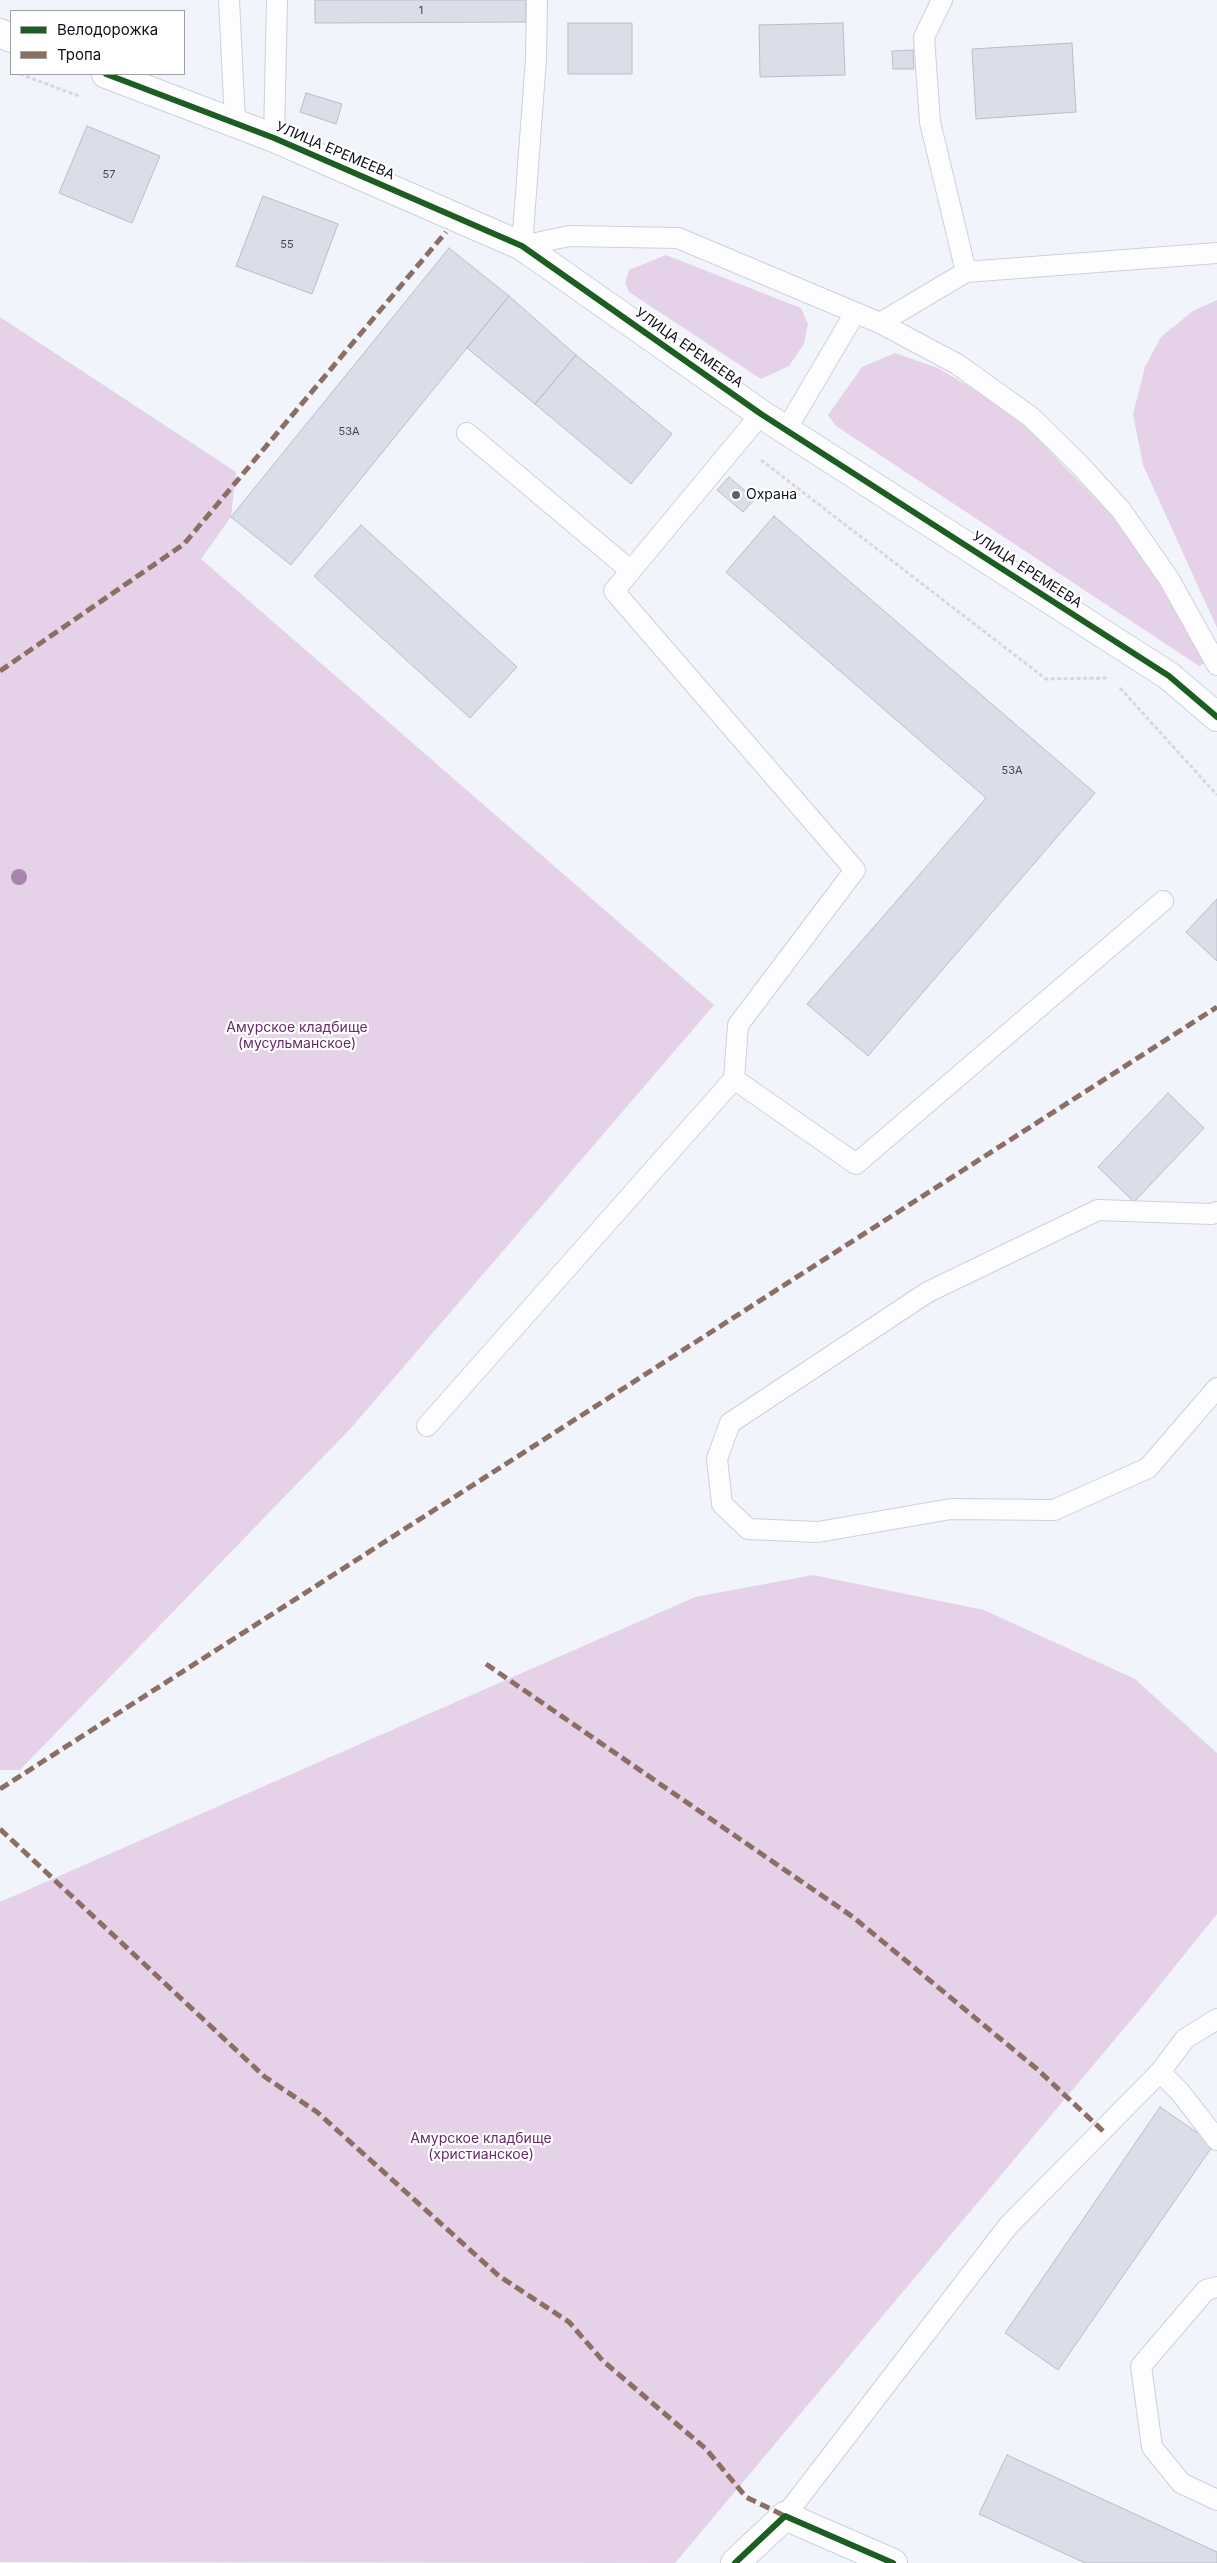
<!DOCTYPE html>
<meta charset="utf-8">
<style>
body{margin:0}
#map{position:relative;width:1217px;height:2563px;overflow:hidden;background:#f2f4fc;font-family:Inter,sans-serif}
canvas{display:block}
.legend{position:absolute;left:10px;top:10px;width:175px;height:65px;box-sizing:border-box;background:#fff;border:1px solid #9fa0a4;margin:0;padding:6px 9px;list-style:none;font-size:15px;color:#10111c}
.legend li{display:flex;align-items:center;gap:10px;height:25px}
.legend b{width:25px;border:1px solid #9fa0a4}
</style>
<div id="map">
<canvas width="1217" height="2563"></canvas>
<ul class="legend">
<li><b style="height:6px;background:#1b5e20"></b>Велодорожка</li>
<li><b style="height:6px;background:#8d6e63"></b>Тропа</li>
</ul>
</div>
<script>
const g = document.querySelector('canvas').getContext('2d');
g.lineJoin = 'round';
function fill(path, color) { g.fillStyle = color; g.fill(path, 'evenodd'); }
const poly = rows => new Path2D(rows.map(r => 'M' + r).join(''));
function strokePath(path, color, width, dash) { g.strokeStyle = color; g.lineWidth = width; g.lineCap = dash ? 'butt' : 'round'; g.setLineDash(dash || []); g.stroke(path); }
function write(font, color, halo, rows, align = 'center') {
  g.font = font + ' Inter,sans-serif'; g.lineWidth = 4.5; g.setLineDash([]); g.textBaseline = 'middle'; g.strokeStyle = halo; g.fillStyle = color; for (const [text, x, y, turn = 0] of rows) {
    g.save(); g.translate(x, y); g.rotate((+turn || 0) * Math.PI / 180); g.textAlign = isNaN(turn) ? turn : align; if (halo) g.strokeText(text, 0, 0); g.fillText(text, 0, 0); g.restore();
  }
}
const green = poly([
 [666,255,801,308,808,324,804,344,789,366,761,379,629,292,625,283,629,270],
 [1217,300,1217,628,1143,465,1133,414,1145,367,1161,337,1193,311],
 [0,317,236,472,231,517,201,559,714,1005,352,1427,20,1770,0,1770],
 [895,353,938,368,1012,412,1118,522,1168,594,1206,663,1199,666,836,426,828,415,862,367],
 [813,1575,984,1610,1135,1679,1217,1753,1217,1914,1143,2006,675,2563,0,2562,0,1902,695,1597]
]);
const building = poly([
 [315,0,526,0,526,22,315,23,315,0],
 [568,23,632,23,632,74,568,74,568,23],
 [843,23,845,75,760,77,759,25,843,23],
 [1072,43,1076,112,976,119,972,49,1072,43],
 [913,50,914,69,893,69,892,51,913,50],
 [306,93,342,104,336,124,300,112,306,93],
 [87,126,160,156,132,223,59,193,87,126],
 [263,196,338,224,312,294,236,266,263,196],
 [449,248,509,296,291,565,231,517,449,248],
 [509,296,576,355,535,404,467,348,509,296],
 [576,355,672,434,631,484,535,404,576,355],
 [729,477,755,499,743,512,717,490,729,477],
 [774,516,1095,793,868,1056,807,1004,986,798,726,572,774,516],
 [361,525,517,667,470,718,314,576,361,525],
 [1217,899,1217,961,1186,932,1217,899],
 [1168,1093,1204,1128,1134,1202,1098,1167,1168,1093],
 [1160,2107,1214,2144,1058,2370,1005,2333,1160,2107],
 [1007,2455,1217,2552,1217,2563,1085,2563,979,2514,1007,2455]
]);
const path = poly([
 [20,74,79,96],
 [761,460,1046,679,1108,678],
 [1120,688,1217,795]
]);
const service = poly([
 [229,0,235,122],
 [537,0,536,59,522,246,569,236,678,238,880,323,957,364,1031,417,1078,463,1121,510,1169,579,1217,665],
 [942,0,924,37,930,122,966,272],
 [274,138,277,0],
 [880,323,966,272,1217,253],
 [786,430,855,313],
 [467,433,631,571],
 [734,1079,856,1164,1163,901],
 [1217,1212,1212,1214,1098,1210,928,1292,730,1423,717,1459,722,1504,748,1529,818,1532,951,1509,1054,1510,1148,1468,1217,1388],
 [427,1426,734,1079,738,1025,855,870,614,591,761,414],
 [1160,2072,1180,2092,1217,2140],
 [1217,2287,1206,2290,1141,2366,1152,2447,1181,2483,1217,2500],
 [785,2516,1008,2226,1160,2072,1185,2039,1217,2019]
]);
const minor = poly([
 [735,2563,785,2516,893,2563]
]);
const tertiary = poly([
 [0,33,11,38],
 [106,74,274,138,522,246,761,414,1169,676,1217,717]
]);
const quiet = poly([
 [0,671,184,544,446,232],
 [486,1664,853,1917,1037,2069,1103,2131],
 [0,1789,1217,1007],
 [0,1829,265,2077,317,2112,499,2276,569,2322,603,2361,706,2449,746,2497,785,2516]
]);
const cycleway = poly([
 [106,74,274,138,522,246,761,414,1169,676,1217,717],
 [735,2563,785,2516,893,2563]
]);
const trees = [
 [19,877]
];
const markers = [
 [736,495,5,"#5f606a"]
];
const numberNames = [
 ["1",421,11],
 ["57",109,175],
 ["55",287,245],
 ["53А",349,432],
 ["53А",1012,771]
];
const streetNames = [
 ["УЛИЦА ЕРЕМЕЕВА",335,151,23],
 ["УЛИЦА ЕРЕМЕЕВА",689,348,35],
 ["УЛИЦА ЕРЕМЕЕВА",1027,570,33]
];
const poiNames = [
 ["Охрана",746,495]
];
const parkNames = [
 ["Амурское кладбище",297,1028],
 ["(мусульманское)",297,1044],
 ["Амурское кладбище",481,2139],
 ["(христианское)",481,2155]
];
fill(green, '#e5d2e9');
fill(building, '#d9dee8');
strokePath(building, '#b8bdc6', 1);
strokePath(service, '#ced0db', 22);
strokePath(minor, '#ced0db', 30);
strokePath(tertiary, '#ced0db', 30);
strokePath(path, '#d8d8db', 3, [4, 2.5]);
strokePath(service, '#fdfdff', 20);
strokePath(minor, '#fdfdff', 28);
strokePath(tertiary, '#fdfdff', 28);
strokePath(quiet, '#8d6e63', 5, [10, 5]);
strokePath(cycleway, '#1b5e20', 6);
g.fillStyle = '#a785ac';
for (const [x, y] of trees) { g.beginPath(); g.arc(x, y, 8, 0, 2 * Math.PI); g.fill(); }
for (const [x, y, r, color] of markers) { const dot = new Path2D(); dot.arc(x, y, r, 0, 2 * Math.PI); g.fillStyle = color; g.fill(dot); strokePath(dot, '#fff', 2); }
write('11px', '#444651', null, numberNames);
write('14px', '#10111c', '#fff', streetNames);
write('14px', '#10111c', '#fff', poiNames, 'left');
write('14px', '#692a6a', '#fff', parkNames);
</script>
